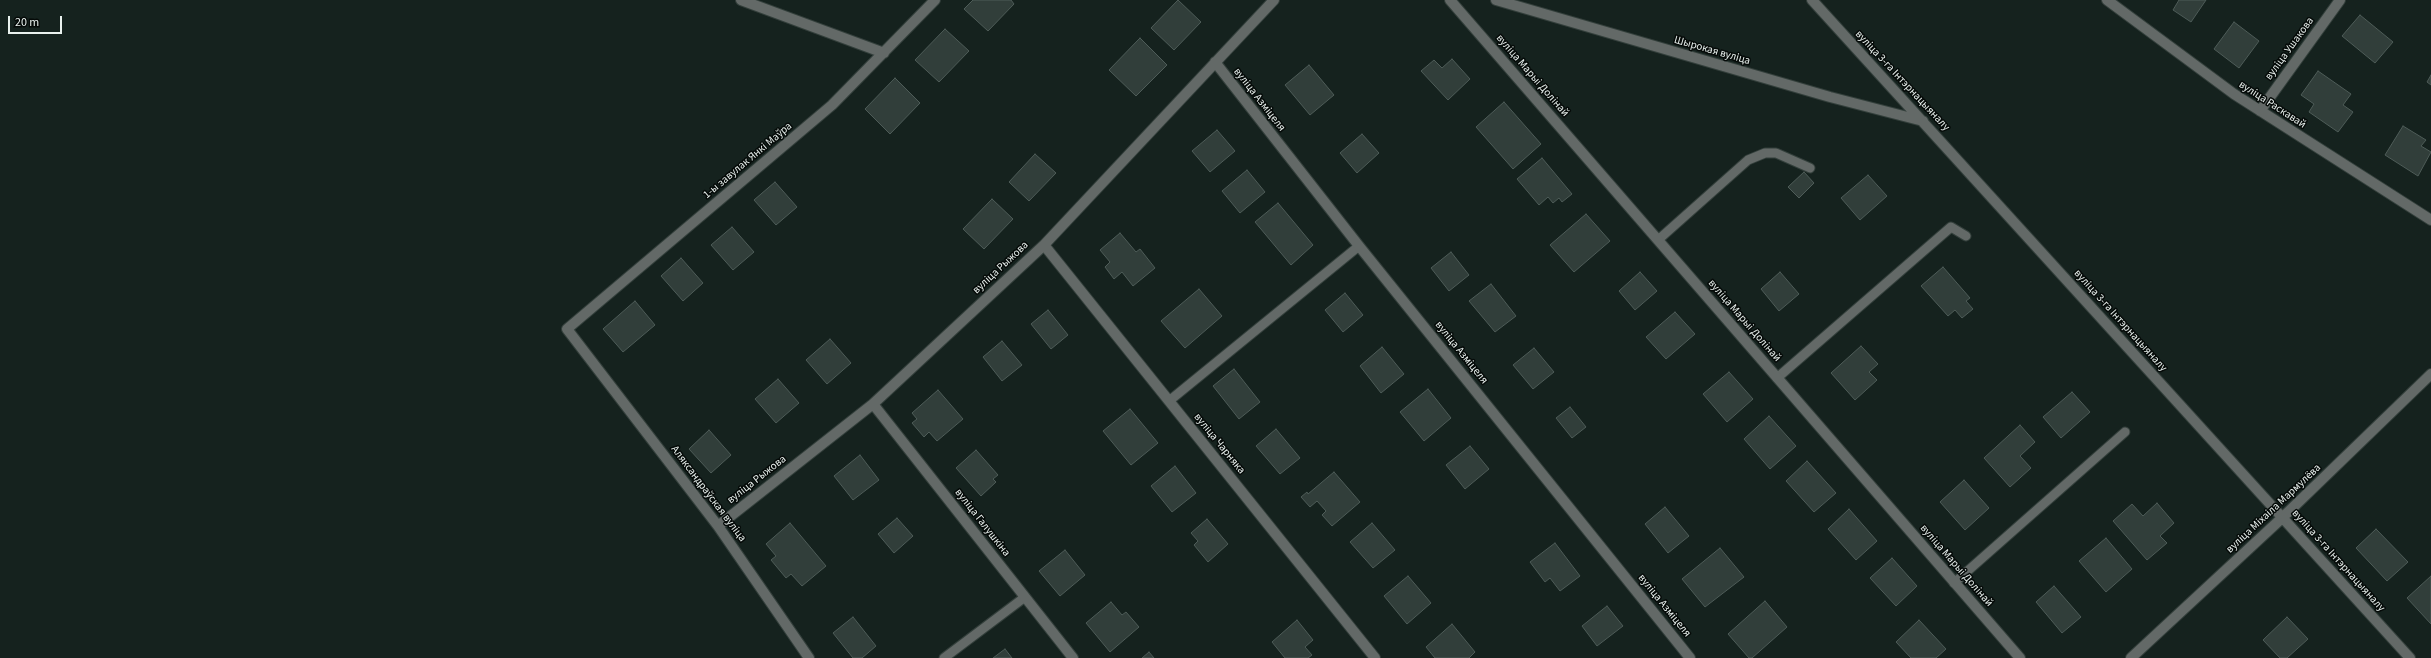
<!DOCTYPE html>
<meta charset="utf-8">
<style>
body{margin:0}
#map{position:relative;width:2431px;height:658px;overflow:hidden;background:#15221e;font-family:"Source Sans 3",sans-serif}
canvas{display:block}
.scale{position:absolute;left:8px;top:16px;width:54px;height:18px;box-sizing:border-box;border:2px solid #e9f1ee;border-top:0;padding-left:5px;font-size:12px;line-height:14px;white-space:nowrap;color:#e9f1ee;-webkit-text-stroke:3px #050a08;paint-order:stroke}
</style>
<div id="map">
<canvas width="2431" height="658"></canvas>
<div class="scale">20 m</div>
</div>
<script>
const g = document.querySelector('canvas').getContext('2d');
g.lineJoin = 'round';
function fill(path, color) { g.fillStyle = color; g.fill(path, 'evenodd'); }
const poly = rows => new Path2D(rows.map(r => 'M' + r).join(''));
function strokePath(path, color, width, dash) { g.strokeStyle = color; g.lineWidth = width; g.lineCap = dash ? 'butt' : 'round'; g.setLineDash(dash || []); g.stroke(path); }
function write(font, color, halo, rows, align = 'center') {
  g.font = font + ' "Source Sans 3",sans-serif'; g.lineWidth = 3; g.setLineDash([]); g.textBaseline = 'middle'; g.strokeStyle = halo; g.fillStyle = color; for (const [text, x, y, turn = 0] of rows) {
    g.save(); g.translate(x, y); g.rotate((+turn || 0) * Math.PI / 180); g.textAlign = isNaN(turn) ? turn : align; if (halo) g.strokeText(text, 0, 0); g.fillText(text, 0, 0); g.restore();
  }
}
const building = poly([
 [973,0,1011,0,1014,4,988,31,964,9,973,0],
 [1178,0,1201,22,1174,50,1151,28,1178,0],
 [2179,0,2206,0,2191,22,2173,10,2179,0],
 [2360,15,2393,42,2375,63,2342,36,2360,15],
 [2234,22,2259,41,2239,68,2214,49,2234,22],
 [945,29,969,51,939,82,915,60,945,29],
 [1140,38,1167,65,1136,96,1109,70,1140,38],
 [1452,59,1470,79,1448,100,1421,71,1434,60,1442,68,1452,59],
 [1309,65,1334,95,1310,115,1285,85,1309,65],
 [2318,71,2351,94,2343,105,2353,112,2338,132,2309,112,2314,104,2301,95,2318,71],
 [2431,75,2431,85,2427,82,2431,75],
 [895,78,920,103,890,134,865,109,895,78],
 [1504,102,1541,144,1513,169,1476,127,1504,102],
 [2403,126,2426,140,2421,146,2431,152,2418,176,2385,155,2403,126],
 [1217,130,1235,151,1210,172,1192,151,1217,130],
 [1362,134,1379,153,1357,173,1340,153,1362,134],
 [1035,154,1056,173,1029,201,1009,182,1035,154],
 [1542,158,1572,194,1562,202,1559,198,1553,203,1548,197,1539,205,1517,179,1542,158],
 [1247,170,1265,192,1240,213,1222,191,1247,170],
 [1804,172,1814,183,1799,198,1788,187,1804,172],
 [1868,175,1887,196,1860,220,1841,198,1868,175],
 [775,182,797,207,776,225,754,200,775,182],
 [992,199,1013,219,984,249,963,229,992,199],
 [1278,203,1313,245,1291,265,1255,222,1278,203],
 [1586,214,1610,241,1574,272,1550,245,1586,214],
 [732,227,754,252,733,270,711,245,732,227],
 [1120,233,1136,252,1140,249,1155,268,1133,286,1122,272,1114,279,1105,267,1110,262,1100,250,1120,233],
 [1451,252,1469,275,1449,291,1431,268,1451,252],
 [681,258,703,283,683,301,661,276,681,258],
 [1943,267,1970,298,1966,301,1973,309,1962,318,1955,310,1948,316,1921,286,1943,267],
 [1640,272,1657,291,1635,310,1619,291,1640,272],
 [1780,272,1799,294,1779,311,1761,289,1780,272],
 [1491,284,1516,316,1495,332,1469,301,1491,284],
 [1199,289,1222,316,1185,348,1161,321,1199,289],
 [1345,293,1363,315,1343,332,1325,310,1345,293],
 [635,301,655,325,623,352,603,329,635,301],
 [1048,310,1068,335,1051,349,1031,324,1048,310],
 [1675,312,1695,334,1666,359,1646,337,1675,312],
 [830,339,851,363,827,384,806,360,830,339],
 [1002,341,1022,365,1002,381,983,357,1002,341],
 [1861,346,1878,364,1869,372,1877,380,1855,400,1831,373,1861,346],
 [1382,347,1404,374,1381,393,1360,366,1382,347],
 [1534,348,1554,372,1533,389,1513,365,1534,348],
 [1234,369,1260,402,1239,419,1213,386,1234,369],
 [1729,372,1753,399,1727,422,1703,394,1729,372],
 [778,379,799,403,776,423,755,399,778,379],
 [1428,389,1451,418,1424,441,1400,412,1428,389],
 [938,390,963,419,937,441,929,432,924,437,912,423,917,419,912,413,938,390],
 [2072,392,2090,412,2061,438,2043,417,2072,392],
 [1570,407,1586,427,1572,438,1556,418,1570,407],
 [1130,409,1158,443,1131,465,1103,431,1130,409],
 [1769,416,1796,446,1770,469,1744,439,1769,416],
 [2020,425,2035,442,2020,456,2031,468,2010,487,1984,458,2020,425],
 [1276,429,1300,458,1280,474,1256,446,1276,429],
 [709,430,731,455,711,473,689,449,709,430],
 [1470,446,1489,469,1465,489,1446,465,1470,446],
 [976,450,998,475,993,479,996,482,981,496,956,468,976,450],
 [860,455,879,480,853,500,834,476,860,455],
 [1807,461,1836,493,1814,512,1786,481,1807,461],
 [1175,466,1196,493,1172,512,1151,486,1175,466],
 [1334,472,1360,502,1332,526,1322,515,1326,511,1317,501,1310,507,1301,497,1307,492,1308,494,1334,472],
 [1964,480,1989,508,1965,530,1940,502,1964,480],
 [2157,503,2174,523,2160,536,2167,543,2147,560,2113,521,2132,504,2143,516,2157,503],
 [1665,507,1689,536,1668,553,1645,524,1665,507],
 [1849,509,1877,541,1856,560,1828,529,1849,509],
 [897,518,913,536,894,553,878,534,897,518],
 [1207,519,1228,544,1208,562,1194,545,1198,541,1191,533,1207,519],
 [790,523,826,566,802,586,791,574,786,578,771,560,776,556,766,544,790,523],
 [1372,523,1395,550,1373,568,1350,542,1372,523],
 [2376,529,2408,562,2387,581,2356,548,2376,529],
 [2106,538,2132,569,2106,592,2079,561,2106,538],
 [1555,543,1580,576,1560,591,1550,578,1545,582,1530,562,1555,543],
 [1720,548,1744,577,1705,607,1682,579,1720,548],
 [1065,550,1085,575,1060,596,1039,571,1065,550],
 [1892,558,1917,586,1896,606,1870,578,1892,558],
 [1408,576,1431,603,1407,624,1384,596,1408,576],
 [2431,576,2431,624,2407,598,2431,576],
 [2054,586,2081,617,2062,633,2036,602,2054,586],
 [1765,601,1787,627,1752,658,1749,658,1728,634,1765,601],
 [1111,602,1122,615,1126,612,1139,627,1110,652,1086,623,1111,602],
 [1607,606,1623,626,1597,646,1582,626,1607,606],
 [853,617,876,646,862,658,853,658,833,633,853,617],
 [2287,617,2308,639,2287,658,2280,658,2263,640,2287,617],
 [1297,620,1313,640,1305,647,1312,655,1308,658,1285,658,1272,642,1297,620],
 [1919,620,1946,649,1936,658,1911,658,1896,642,1919,620],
 [1452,624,1475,652,1469,658,1435,658,1426,647,1452,624],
 [1005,649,1012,658,993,658,1005,649],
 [1149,652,1154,658,1142,658,1149,652]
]);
const service = poly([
 [1658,240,1748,160,1765,153,1776,153,1810,168],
 [1777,378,1951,227,1966,236],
 [1169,401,1359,246],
 [1954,583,2125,432],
 [944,658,1025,597]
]);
const minor = poly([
 [741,0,884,53],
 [1450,0,2020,658],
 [1496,0,1830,97,1923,121],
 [1812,0,2410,658],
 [2107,0,2234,94,2431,220],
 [1215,62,1359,246,1690,658],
 [2260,111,2340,0],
 [1044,245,1375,658],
 [873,404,1073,658],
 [718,526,873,404,1044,245,1274,0],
 [809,658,718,526,567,329,832,105,935,0],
 [2131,658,2282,518,2431,374]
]);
const streetNames = [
 ["вуліца Ушакова",2290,49,-54],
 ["Шырокая вуліца",1712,51,16],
 ["вуліца Марыі Долінай",1532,76,49],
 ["вуліца 3-га Інтэрнацыяналу",1902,81,47],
 ["вуліца Азміцеля",1259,100,52],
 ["вуліца Раскавай",2272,105,33],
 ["1-ы завулак Янкі Маўра",748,161,-40],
 ["вуліца Рыжова",1001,268,-43],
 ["вуліца Марыі Долінай",1744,321,49],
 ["вуліца 3-га Інтэрнацыяналу",2120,321,48],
 ["вуліца Азміцеля",1461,353,51],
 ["вуліца Чарняка",1219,444,51],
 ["вуліца Рыжова",757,480,-38],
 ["Аляксандраўская вуліца",708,494,53],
 ["вуліца Міхаіла Мармулёва",2274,509,-43],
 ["вуліца Галушкіна",982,523,52],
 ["вуліца 3-га Інтэрнацыяналу",2338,561,48],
 ["вуліца Марыі Долінай",1956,566,49],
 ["вуліца Азміцеля",1664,606,51]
];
fill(building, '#313e3a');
strokePath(building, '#4e5c58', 1);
strokePath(service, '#333f3b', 11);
strokePath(minor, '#333f3b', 12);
strokePath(service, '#636967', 9);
strokePath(minor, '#636967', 10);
write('11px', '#e9f1ee', '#050a08', streetNames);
</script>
